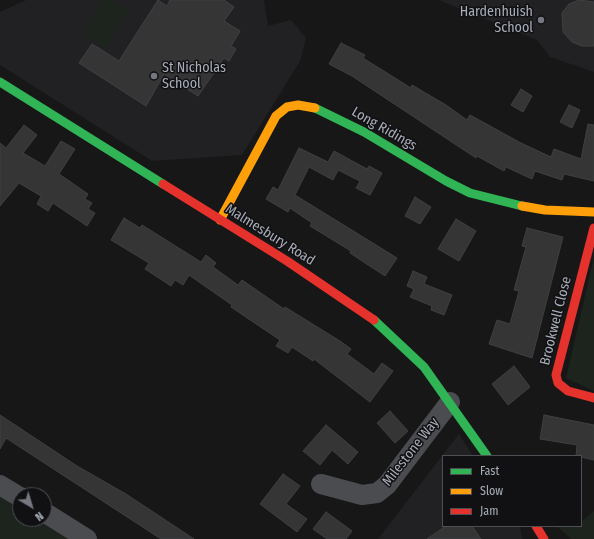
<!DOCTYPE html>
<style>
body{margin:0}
#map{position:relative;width:594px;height:539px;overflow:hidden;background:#171717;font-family:"Fira Sans Condensed",sans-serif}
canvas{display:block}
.legend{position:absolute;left:442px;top:455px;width:140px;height:72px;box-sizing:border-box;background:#111113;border:1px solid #4d4f55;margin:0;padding:5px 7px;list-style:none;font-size:12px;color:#a8adb8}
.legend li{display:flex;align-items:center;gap:8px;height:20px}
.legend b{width:20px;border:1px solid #4d4f55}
.north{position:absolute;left:12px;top:487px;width:40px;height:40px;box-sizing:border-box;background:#111113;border:1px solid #4d4f55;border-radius:50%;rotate:142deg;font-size:11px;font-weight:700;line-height:16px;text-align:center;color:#a8adb8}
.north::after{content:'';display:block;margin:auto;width:14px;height:18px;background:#757880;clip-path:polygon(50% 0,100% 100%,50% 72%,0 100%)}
</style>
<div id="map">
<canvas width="594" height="539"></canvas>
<ul class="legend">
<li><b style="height:5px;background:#30b455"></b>Fast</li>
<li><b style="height:5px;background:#ff9f0a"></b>Slow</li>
<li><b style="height:5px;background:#e5322d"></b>Jam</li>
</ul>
<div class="north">N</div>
</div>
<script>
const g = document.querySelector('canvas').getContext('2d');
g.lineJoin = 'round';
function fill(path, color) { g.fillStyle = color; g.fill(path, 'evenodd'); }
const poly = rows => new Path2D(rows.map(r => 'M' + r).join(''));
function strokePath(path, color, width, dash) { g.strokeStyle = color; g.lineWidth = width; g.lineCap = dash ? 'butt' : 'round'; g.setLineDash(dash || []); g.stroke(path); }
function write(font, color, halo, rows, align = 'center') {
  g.font = font + ' "Fira Sans Condensed",sans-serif'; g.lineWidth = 3; g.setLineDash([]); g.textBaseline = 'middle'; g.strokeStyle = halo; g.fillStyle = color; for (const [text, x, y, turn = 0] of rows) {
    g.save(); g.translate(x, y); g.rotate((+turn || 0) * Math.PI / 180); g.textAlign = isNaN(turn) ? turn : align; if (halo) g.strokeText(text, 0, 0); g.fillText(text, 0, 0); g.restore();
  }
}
const built = poly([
 [26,0,264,0,268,26,291,20,306,38,300,61,242,155,152,161,0,65,0,12],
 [438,0,594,0,594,72,550,57,537,40],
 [459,434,473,456,443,456,443,526,520,526,522,539,378,539]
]);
const green = poly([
 [101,0,108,0,128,10,106,49,82,36],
 [594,257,594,391,566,378],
 [0,494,20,507,20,519,40,519,72,539,0,539],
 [594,511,594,539,571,539,558,527,581,526,581,522]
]);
const building = poly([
 [158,0,167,6,170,0,224,0,234,7,224,21,240,31,231,46,236,49,229,61,224,58,198,96,164,74,146,106,79,63,92,44,119,61,158,0],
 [579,0,594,2,594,46,582,46,572,42,563,32,562,13,569,4,579,0],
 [341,43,365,55,363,58,411,88,412,85,446,105,467,120,470,115,521,143,551,157,554,149,581,159,588,124,594,125,594,181,564,174,562,180,535,171,532,179,506,167,504,171,477,156,476,158,352,76,329,64,341,43],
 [521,89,532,96,523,112,511,105,521,89],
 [569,105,580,110,572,128,560,122,569,105],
 [24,125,37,135,23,153,45,166,61,141,75,149,59,174,88,194,85,199,92,203,88,209,95,213,87,226,53,203,48,211,37,204,41,196,19,183,0,206,0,143,6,148,24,125],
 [299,148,328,162,334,151,367,169,369,166,382,173,370,195,356,188,360,181,338,170,333,180,309,167,295,195,397,258,385,276,350,253,351,251,310,226,312,223,290,208,288,212,266,199,273,187,278,190,299,148],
 [415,197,431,207,420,224,405,216,415,197],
 [124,218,140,228,142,225,201,262,206,255,216,263,213,267,238,285,242,280,284,309,285,307,340,341,351,349,347,354,374,374,382,363,393,371,370,402,314,359,313,361,292,347,288,353,276,346,280,340,231,307,232,305,189,275,183,285,175,280,171,286,145,269,149,263,111,240,124,218],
 [456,219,476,231,459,261,438,249,456,219],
 [527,228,563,237,532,358,489,344,497,320,510,324,519,291,514,290,526,247,522,246,527,228],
 [413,271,427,277,424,284,452,295,444,315,431,310,432,306,410,297,414,289,407,286,413,271],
 [514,366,530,387,508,405,492,384,514,366],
 [390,411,408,431,395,443,377,423,390,411],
 [0,415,77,466,126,494,194,539,161,539,6,438,0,449,0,415],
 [544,415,594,425,594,460,576,456,577,445,540,439,544,415],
 [326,425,358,452,348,464,332,450,320,465,303,451,326,425],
 [283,474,300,486,286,504,307,519,297,532,260,504,283,474],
 [326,512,352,531,346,539,327,539,313,529,326,512],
 [446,526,472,526,481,539,427,539,446,526]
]);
const street = poly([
 [321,484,362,495,377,493,387,485,450,402],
 [0,485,20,497],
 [44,512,87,539]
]);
const fast = poly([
 [0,82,163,184],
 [315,108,364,132,446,181,470,193,522,206],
 [374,320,424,367,487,456]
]);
const slow = poly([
 [522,206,545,210,594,212],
 [220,220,276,116,287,107,298,105,315,108]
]);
const jam = poly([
 [163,184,287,261,374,320],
 [594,228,556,375,558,383,568,391,594,398],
 [536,526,544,539]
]);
const markers = [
 [541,20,4,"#757880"],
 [154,76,4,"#757880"]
];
const poiNames = [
 ["Hardenhuish",533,12],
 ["School",533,28],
 ["St Nicholas",162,68,"left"],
 ["School",162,84,"left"]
];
const streetNames = [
 ["Long Ridings",384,129,30],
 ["Malmesbury Road",270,235,32],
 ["Brookwell Close",556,321,-76],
 ["Milestone Way",411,452,-52]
];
fill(built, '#212123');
fill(green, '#1d241e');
fill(building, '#353536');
strokePath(building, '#3f4043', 1);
strokePath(street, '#4b4c50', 20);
strokePath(fast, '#30b455', 9);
strokePath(slow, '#ff9f0a', 9);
strokePath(jam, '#e5322d', 9);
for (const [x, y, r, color] of markers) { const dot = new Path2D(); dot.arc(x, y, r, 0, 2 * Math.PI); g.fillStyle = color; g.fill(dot); strokePath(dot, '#111113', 1.5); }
write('14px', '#a8adb8', '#111113', poiNames, 'right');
write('14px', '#a8adb8', '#111113', streetNames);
</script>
